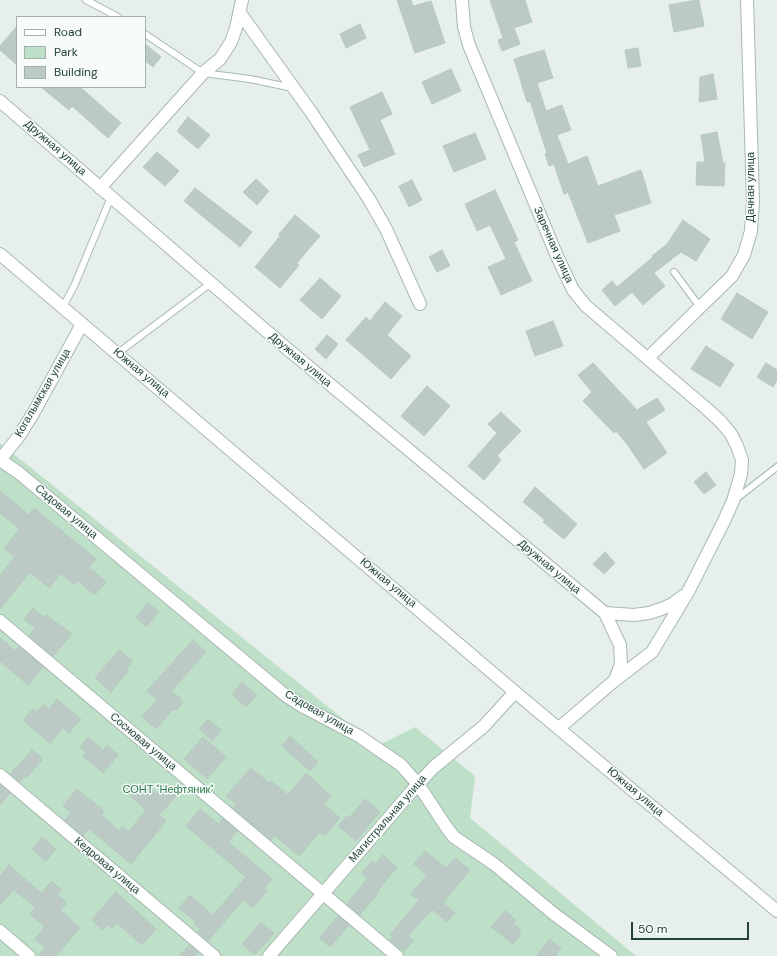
<!DOCTYPE html>
<meta charset="utf-8">
<style>
body{margin:0}
#map{position:relative;width:777px;height:956px;overflow:hidden;background:#e6efeb;font-family:"DM Sans",sans-serif}
canvas{display:block}
.legend{position:absolute;left:16px;top:16px;width:130px;height:72px;box-sizing:border-box;background:#f7fbf9;border:1px solid #a3b1ad;margin:0;padding:5px 7px;list-style:none;font-size:12px;color:#24423a}
.legend li{display:flex;align-items:center;gap:8px;height:20px}
.legend b{width:20px;border:1px solid #a3b1ad}
.scale{position:absolute;left:631px;top:922px;width:118px;height:18px;box-sizing:border-box;border:2px solid #24423a;border-top:0;padding-left:5px;font-size:12px;line-height:14px;white-space:nowrap;color:#24423a;-webkit-text-stroke:3px #f7fbf9;paint-order:stroke}
</style>
<div id="map">
<canvas width="777" height="956"></canvas>
<ul class="legend">
<li><b style="height:5px;background:#fff"></b>Road</li>
<li><b style="height:11px;background:#bfe0c8"></b>Park</li>
<li><b style="height:11px;background:#bbcac4"></b>Building</li>
</ul>
<div class="scale">50 m</div>
</div>
<script>
const g = document.querySelector('canvas').getContext('2d');
g.lineJoin = 'round';
function fill(path, color) { g.fillStyle = color; g.fill(path, 'evenodd'); }
const poly = rows => new Path2D(rows.map(r => 'M' + r).join(''));
function strokePath(path, color, width, dash) { g.strokeStyle = color; g.lineWidth = width; g.lineCap = dash ? 'butt' : 'round'; g.setLineDash(dash || []); g.stroke(path); }
function write(font, color, halo, rows, align = 'center') {
  g.font = font + ' "DM Sans",sans-serif'; g.lineWidth = 3; g.setLineDash([]); g.textBaseline = 'middle'; g.strokeStyle = halo; g.fillStyle = color; for (const [text, x, y, turn = 0] of rows) {
    g.save(); g.translate(x, y); g.rotate((+turn || 0) * Math.PI / 180); g.textAlign = isNaN(turn) ? turn : align; if (halo) g.strokeText(text, 0, 0); g.fillText(text, 0, 0); g.restore();
  }
}
const green = poly([
 [0,443,377,746,415,727,475,776,470,818,636,956,0,956]
]);
const building = poly([
 [397,0,411,0,413,6,431,1,445,43,415,53,397,0],
 [490,0,525,0,532,22,514,28,520,44,502,51,498,40,503,38,490,0],
 [696,0,699,0,704,26,674,32,669,5,696,0],
 [360,24,366,38,346,48,340,34,360,24],
 [17,26,17,65,0,50,0,46,17,26],
 [145,44,161,57,153,67,145,61,145,44],
 [638,48,641,66,628,68,625,50,638,48],
 [544,50,553,78,537,83,546,111,562,105,571,130,557,135,568,164,587,156,598,186,641,170,651,203,614,215,620,231,588,243,568,192,564,194,554,164,549,166,545,154,547,153,530,101,527,102,514,59,544,50],
 [451,69,461,91,432,104,422,82,451,69],
 [713,74,717,99,699,102,700,77,713,74],
 [41,87,80,87,121,123,108,138,72,106,69,110,41,87],
 [382,92,392,114,380,120,395,154,364,167,358,155,370,150,350,107,382,92],
 [188,117,210,135,198,149,177,131,188,117],
 [717,132,723,163,725,163,724,186,696,185,697,162,705,162,701,135,717,132],
 [475,133,486,159,454,172,443,146,475,133],
 [157,152,179,171,165,186,143,167,157,152],
 [256,179,269,191,257,205,243,192,256,179],
 [412,180,422,200,409,207,399,186,412,180],
 [195,188,252,232,240,247,184,201,195,188],
 [495,190,518,240,514,242,532,281,501,295,488,267,506,259,490,225,477,231,465,204,495,190],
 [295,215,320,236,297,263,299,265,280,288,255,267,280,236,279,234,295,215],
 [683,220,710,239,696,261,681,252,654,273,665,286,643,305,632,292,615,306,602,290,612,281,617,287,653,257,652,256,667,244,683,220],
 [442,250,450,266,437,272,429,257,442,250],
 [320,278,341,296,322,319,300,300,320,278],
 [737,293,768,312,752,339,721,319,737,293],
 [385,302,402,316,387,335,411,356,391,379,346,340,366,317,370,321,385,302],
 [553,321,563,346,535,356,526,331,553,321],
 [327,335,338,344,326,359,315,349,327,335],
 [706,346,734,364,720,387,691,369,706,346],
 [593,363,637,410,657,398,665,410,646,422,667,453,644,469,627,444,616,431,614,433,583,401,592,392,578,375,593,363],
 [766,363,777,370,777,380,773,387,757,377,766,363],
 [427,386,450,406,424,436,401,416,427,386],
 [501,412,521,431,497,456,501,460,484,480,468,466,497,433,488,424,501,412],
 [706,472,716,485,704,494,694,482,706,472],
 [535,487,577,524,564,539,543,522,545,520,523,502,535,487],
 [0,491,29,515,34,508,96,559,89,567,106,582,95,595,78,581,74,585,61,573,49,588,30,572,0,609,0,575,15,557,4,548,20,529,0,513,0,491],
 [605,552,615,563,604,574,593,564,605,552],
 [148,603,159,612,146,627,136,618,148,603],
 [33,608,44,617,46,615,72,634,53,656,29,636,35,628,24,619,33,608],
 [0,638,16,651,19,647,43,667,28,685,0,661,0,638],
 [193,640,206,652,171,691,182,699,182,704,176,711,173,709,156,729,142,717,157,700,147,691,193,640],
 [119,650,133,661,127,668,129,670,111,692,95,678,119,650],
 [242,682,257,695,246,707,232,694,242,682],
 [57,699,81,719,69,733,63,728,50,743,23,720,33,709,37,712,43,704,49,709,57,699],
 [208,719,221,730,212,741,199,729,208,719],
 [290,736,318,762,310,771,282,746,290,736],
 [88,737,103,750,107,745,118,755,103,773,83,756,86,752,80,747,88,737],
 [203,737,226,757,207,779,184,759,203,737],
 [32,750,43,759,27,777,16,768,32,750],
 [15,768,25,776,20,782,11,774,15,768],
 [251,768,269,783,271,781,288,795,306,773,331,796,324,804,340,818,325,836,320,832,299,856,275,836,271,840,233,808,236,804,226,796,251,768],
 [142,782,157,794,165,785,177,795,159,815,166,821,131,864,89,829,83,836,65,820,71,813,63,806,77,789,104,811,101,815,119,831,122,827,128,832,146,810,130,796,142,782],
 [0,786,1,786,10,793,0,805,0,786],
 [365,799,380,812,356,841,338,826,347,816,349,818,365,799],
 [200,809,219,824,223,819,237,831,228,842,272,879,264,889,267,891,253,908,243,900,208,941,198,932,200,929,194,924,196,922,179,908,190,895,213,915,246,877,186,826,200,809],
 [42,837,56,849,46,861,32,849,42,837],
 [425,851,446,868,455,858,470,870,443,903,455,913,447,922,432,909,408,936,413,941,404,951,390,940,392,936,390,935,419,900,411,894,427,875,414,864,425,851],
 [383,855,397,867,376,893,377,895,360,915,347,904,368,878,362,873,372,861,376,864,383,855],
 [9,865,41,893,52,881,62,890,57,895,67,903,60,910,80,928,56,956,38,956,45,948,35,939,45,927,30,914,35,907,14,890,0,905,0,876,9,865],
 [116,892,156,929,142,945,117,923,112,929,108,925,103,930,92,920,116,892],
 [505,911,516,920,514,924,520,929,518,932,521,934,513,944,491,927,505,911],
 [338,916,349,925,330,947,319,938,338,916],
 [261,922,274,933,255,955,242,944,261,922],
 [550,939,561,948,555,956,536,956,550,939],
 [189,945,198,953,195,956,179,956,189,945]
]);
const service = poly([
 [86,0,118,17],
 [145,34,203,73,250,79,293,88],
 [674,272,700,307],
 [63,307,75,284,111,197],
 [118,353,211,283],
 [736,499,777,467]
]);
const minor = poly([
 [462,0,464,27,469,45,557,256,573,290,586,306,707,409,721,422,731,434,737,446,742,460,741,474,733,501,723,523,688,592,652,652,614,681,559,728],
 [240,13,311,112,369,199,386,229,420,304],
 [0,101,285,347,605,613,620,645,621,664,615,680],
 [100,188,203,73,220,59,231,42,236,28,242,0],
 [648,358,732,276,744,255,751,231,753,201,747,0],
 [0,460,19,473,285,695,302,706,359,736,401,765,418,784,447,828,454,837,494,864,554,914,611,956],
 [0,460,19,436,34,412,82,324],
 [605,613,634,615,649,613,664,608,674,603,683,596],
 [0,621,397,956],
 [0,775,214,956],
 [0,931,29,956],
 [269,956,418,784,434,767,484,726,515,692]
]);
const tertiary = poly([
 [0,254,515,692,777,911]
]);
const streetNames = [
 ["Дружная улица",55,148,41],
 ["Дачная улица",751,187,-90],
 ["Заречная улица",553,245,66],
 ["Дружная улица",300,360,40],
 ["Южная улица",141,373,40],
 ["Когалымская улица",43,393,-60],
 ["Садовая улица",66,512,40],
 ["Дружная улица",549,567,40],
 ["Южная улица",388,583,40],
 ["Садовая улица",319,713,30],
 ["Сосновая улица",143,742,40],
 ["Южная улица",635,792,40],
 ["Магистральная улица",388,819,-49],
 ["Кедровая улица",107,866,40]
];
const parkNames = [
 ["СОНТ \"Нефтяник\"",168,790]
];
fill(green, '#bfe0c8');
fill(building, '#bbcac4');
strokePath(building, '#b8c9c2', 1);
strokePath(service, '#a8b8b2', 8);
strokePath(minor, '#a8b8b2', 14);
strokePath(tertiary, '#a8b8b2', 14);
strokePath(service, '#fff', 6);
strokePath(minor, '#fff', 12);
strokePath(tertiary, '#fff', 12);
write('11px', '#24423a', '#f7fbf9', streetNames);
write('11px', '#2d7a4b', '#f7fbf9', parkNames);
</script>
